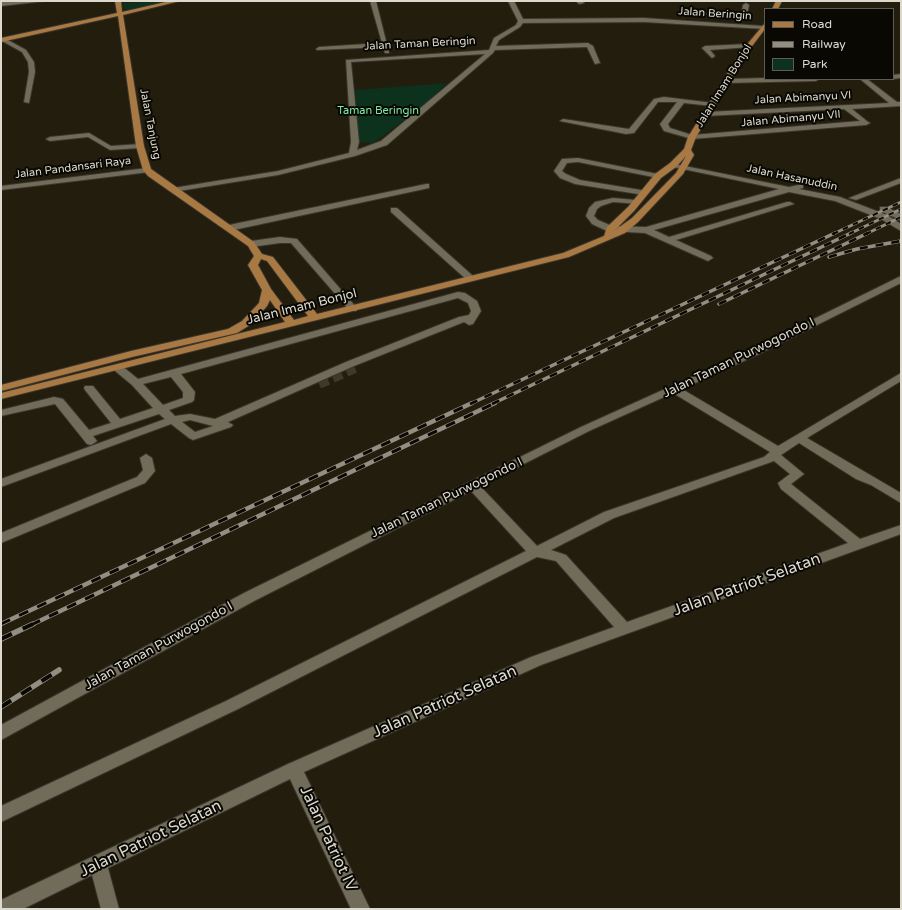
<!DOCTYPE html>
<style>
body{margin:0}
#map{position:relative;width:902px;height:910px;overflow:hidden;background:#231d0d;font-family:"Varela Round",sans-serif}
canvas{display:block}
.frame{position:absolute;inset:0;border:2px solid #dcd9cf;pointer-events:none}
.legend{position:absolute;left:764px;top:8px;width:130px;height:72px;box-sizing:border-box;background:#0a0803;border:1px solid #5e5c55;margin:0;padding:5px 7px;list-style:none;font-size:12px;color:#dcd9cf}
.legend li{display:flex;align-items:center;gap:8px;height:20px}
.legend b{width:20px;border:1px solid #5e5c55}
</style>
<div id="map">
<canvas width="902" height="910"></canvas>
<div class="frame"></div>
<ul class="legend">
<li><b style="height:5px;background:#a97944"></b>Road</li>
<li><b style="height:5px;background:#928e82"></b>Railway</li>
<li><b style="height:11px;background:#0c311c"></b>Park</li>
</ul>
</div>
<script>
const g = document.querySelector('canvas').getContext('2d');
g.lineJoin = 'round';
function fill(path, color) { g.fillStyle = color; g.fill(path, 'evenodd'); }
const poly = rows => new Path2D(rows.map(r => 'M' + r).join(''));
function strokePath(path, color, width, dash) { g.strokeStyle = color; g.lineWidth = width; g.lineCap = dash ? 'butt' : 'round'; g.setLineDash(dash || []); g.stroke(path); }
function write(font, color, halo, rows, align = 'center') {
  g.font = font + ' "Varela Round",sans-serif'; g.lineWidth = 4; g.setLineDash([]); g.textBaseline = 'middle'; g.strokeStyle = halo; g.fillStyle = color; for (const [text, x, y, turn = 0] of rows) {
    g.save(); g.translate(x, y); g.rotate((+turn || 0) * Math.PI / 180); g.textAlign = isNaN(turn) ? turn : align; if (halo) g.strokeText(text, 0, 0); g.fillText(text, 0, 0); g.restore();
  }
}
const green = poly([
 [169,1,127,10,124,9,123,3],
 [447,83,422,107,373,143,358,142,355,90]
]);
const minorTunnel = poly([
 [319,384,355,368]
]);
const minor = poly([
 [21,1,46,1,1,6,1,2,21,1],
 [370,1,376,1,389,53,385,53,383,47,317,50,316,49,319,47,382,43,370,1],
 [508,1,514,1,523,19,644,18,763,26,765,29,644,22,523,23,520,27,499,40,496,46,588,43,593,46,600,63,595,64,587,47,495,50,493,53,387,145,355,156,278,175,173,192,169,190,173,188,278,171,349,153,351,142,346,60,489,50,494,38,516,25,518,21,508,1],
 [485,54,381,141,357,150,359,142,351,62,485,54],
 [576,1,582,1,584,3,579,4,576,1],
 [746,3,749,5,746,20,706,14,709,12,741,17,743,5,746,3],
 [2,39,6,39,26,50,34,62,35,72,29,103,24,102,29,72,28,62,22,52,2,41,2,39],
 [748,44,751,46,750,47,710,50,715,56,712,58,702,48,705,46,748,44],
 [901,74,901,78,893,79,893,75,901,74],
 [765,78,765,79,819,79,816,81,727,83,724,81,727,79,765,78],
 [860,79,867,79,897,102,901,102,901,106,852,109,868,122,870,123,866,125,692,139,664,131,660,124,677,102,658,102,634,133,626,134,560,121,563,119,629,129,654,99,664,97,714,103,714,105,712,106,684,103,668,124,670,128,692,135,860,121,844,109,706,116,703,114,706,112,889,103,860,79],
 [89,133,111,146,140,144,144,146,140,148,110,150,88,137,50,141,46,139,50,137,89,133],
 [578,158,658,174,662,176,658,178,578,162,567,163,562,171,566,174,580,180,647,191,647,195,644,195,575,184,560,178,554,171,562,159,578,158],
 [670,163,789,187,803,184,803,188,799,189,840,197,887,215,901,224,901,231,881,219,835,201,789,192,654,230,669,237,787,202,790,202,794,204,676,240,711,256,713,258,708,261,645,233,607,231,592,224,586,216,589,208,595,202,613,198,636,200,639,200,639,204,613,202,601,206,597,209,594,216,598,220,612,226,646,227,779,189,673,167,670,167,670,163],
 [147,168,150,168,150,172,1,190,1,186,147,168],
 [901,178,901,183,856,200,849,198,901,178],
 [426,184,429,184,429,188,229,231,225,228,229,225,426,184],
 [880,207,886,207,901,214,901,220,880,211,880,207],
 [391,208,397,208,473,276,473,280,467,280,391,212,391,208],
 [280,237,297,239,356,307,358,309,356,311,350,311,291,243,280,243,251,247,247,244,251,241,280,237],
 [901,276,901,283,757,355,682,389,778,446,901,373,901,381,807,438,901,493,901,503,871,485,856,479,799,443,781,455,804,474,791,484,860,539,901,525,901,534,541,665,304,772,370,909,351,909,290,779,108,868,119,909,101,909,92,875,23,909,1,909,1,900,288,764,531,657,614,627,556,561,537,557,238,709,1,822,1,806,226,701,526,551,471,491,254,601,1,740,1,725,244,593,581,427,749,351,901,276],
 [673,393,770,452,764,457,604,512,537,546,480,486,589,431,673,393],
 [774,461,790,474,778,483,781,489,848,543,627,622,566,555,551,550,614,518,774,461],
 [458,292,465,293,477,301,481,311,473,324,469,325,464,322,354,366,228,422,233,425,231,427,193,440,189,438,171,424,1,487,1,479,165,419,159,414,93,436,97,441,91,445,87,444,55,404,1,416,1,410,54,397,59,398,63,399,89,430,111,423,85,390,84,388,85,386,93,386,120,419,153,408,132,385,114,370,113,368,114,366,122,366,138,379,458,292],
 [458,298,468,303,471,311,469,315,459,317,346,362,215,419,190,414,175,416,169,410,192,402,194,400,195,392,181,374,458,298],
 [171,377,183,392,183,398,163,405,143,384,171,377],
 [190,420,213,426,195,432,182,422,190,420],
 [146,454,152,458,155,471,145,483,1,543,1,533,137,477,143,470,140,458,146,454]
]);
const major = poly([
 [115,1,121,1,122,12,170,1,180,1,123,15,144,146,151,169,254,242,262,254,273,257,317,314,563,253,604,236,607,227,628,207,655,174,670,163,684,149,688,137,740,53,765,23,765,29,746,54,696,137,691,150,694,155,683,174,638,222,625,233,569,257,1,399,1,393,285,322,270,300,267,306,250,325,237,333,132,357,1,391,1,385,131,351,228,329,242,321,259,303,262,290,248,265,254,256,248,246,148,176,143,170,136,146,118,16,1,42,1,38,117,13,115,1],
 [686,156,676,173,632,218,614,231,634,211,661,178,676,167,686,156],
 [261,259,267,261,308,316,294,320,271,289,258,265,261,259],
 [776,1,782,1,778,9,772,9,776,1]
]);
const railFar3 = poly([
 [833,234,901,202],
 [849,234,901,209],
 [866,234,901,217]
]);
const railFar2 = poly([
 [829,257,857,249,901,241],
 [719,304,868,233],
 [470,404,835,233],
 [492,404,851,233]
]);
const railFar1 = poly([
 [1,624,472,403],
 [31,625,495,403]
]);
const rail = poly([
 [1,639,33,624],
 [1,707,59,670]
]);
const farStreetnames = [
 ["Jalan Beringin",715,14,4],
 ["Jalan Taman Beringin",420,44,-3],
 ["Jalan Imam Bonjol",724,86,-58],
 ["Jalan Abimanyu VI",803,98,-3],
 ["Jalan Abimanyu VII",791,119,-5],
 ["Jalan Tanjung",150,124,79],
 ["Jalan Pandansari Raya",73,168,-7],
 ["Jalan Hasanuddin",792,178,12]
];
const farParknames = [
 ["Taman Beringin",378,111]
];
const streetNames = [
 ["Jalan Imam Bonjol",302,307,-14],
 ["Jalan Taman Purwogondo I",739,358,-26],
 ["Jalan Taman Purwogondo I",447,498,-26],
 ["Jalan Taman Purwogondo I",159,646,-29]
];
const nearStreetnames = [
 ["Jalan Patriot Selatan",747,585,-20],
 ["Jalan Patriot Selatan",445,702,-24],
 ["Jalan Patriot Selatan",151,839,-26],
 ["Jalan Patriot IV",328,839,65]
];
fill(green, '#0c311c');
strokePath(minorTunnel, '#3f392a', 10, [10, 5]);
strokePath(minor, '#3a352e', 2);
strokePath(major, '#3a352e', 2);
fill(minor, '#716b59');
fill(major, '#a97944');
strokePath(railFar3, '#928e82', 3);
strokePath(railFar2, '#928e82', 3.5);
strokePath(railFar1, '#928e82', 4.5);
strokePath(rail, '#928e82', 5.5);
strokePath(railFar3, '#0a0803', 2, [5.5]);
strokePath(railFar2, '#0a0803', 2.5, [8]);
strokePath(railFar1, '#0a0803', 3, [10]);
strokePath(rail, '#0a0803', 4, [12]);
write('11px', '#dcd9cf', '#0a0803', farStreetnames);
write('11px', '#7beba5', '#0a0803', farParknames);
write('13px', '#dcd9cf', '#0a0803', streetNames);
write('16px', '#dcd9cf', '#0a0803', nearStreetnames);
</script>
